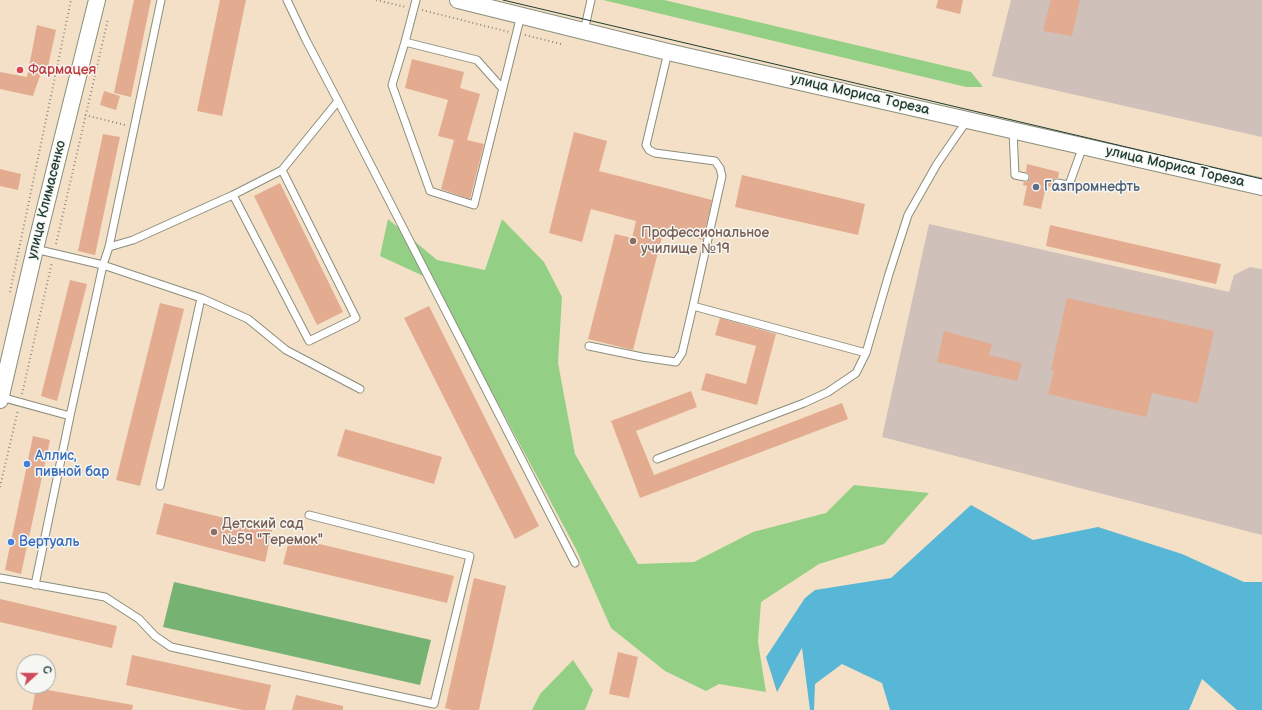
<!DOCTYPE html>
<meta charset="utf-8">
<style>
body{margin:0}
#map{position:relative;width:1262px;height:710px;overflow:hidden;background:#f4e0c6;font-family:"Balsamiq Sans",sans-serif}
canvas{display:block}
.north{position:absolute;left:16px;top:654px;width:40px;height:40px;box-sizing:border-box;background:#f6f6f2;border:1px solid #a0aca6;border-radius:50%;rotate:69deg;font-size:11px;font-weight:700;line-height:16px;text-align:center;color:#1f3d34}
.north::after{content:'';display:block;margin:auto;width:14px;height:18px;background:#d1495b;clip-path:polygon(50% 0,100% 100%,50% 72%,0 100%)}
</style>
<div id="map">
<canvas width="1262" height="710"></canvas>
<div class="north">С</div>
</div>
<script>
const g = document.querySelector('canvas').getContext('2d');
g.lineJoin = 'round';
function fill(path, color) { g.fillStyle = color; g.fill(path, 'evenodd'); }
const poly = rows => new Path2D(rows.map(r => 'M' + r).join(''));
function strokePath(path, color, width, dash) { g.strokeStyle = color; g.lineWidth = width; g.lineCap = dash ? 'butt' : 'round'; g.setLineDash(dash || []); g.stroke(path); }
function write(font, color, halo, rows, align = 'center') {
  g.font = font + ' "Balsamiq Sans",sans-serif'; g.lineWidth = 3; g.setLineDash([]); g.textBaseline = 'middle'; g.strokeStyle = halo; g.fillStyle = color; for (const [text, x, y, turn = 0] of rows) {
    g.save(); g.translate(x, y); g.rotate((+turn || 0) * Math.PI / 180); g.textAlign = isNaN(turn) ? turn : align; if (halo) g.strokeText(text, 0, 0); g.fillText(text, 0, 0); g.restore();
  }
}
const industrial = poly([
 [1011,0,1262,0,1262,137,992,76],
 [929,224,1229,292,1234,275,1250,267,1262,269,1262,535,882,437]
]);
const green = poly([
 [603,0,664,0,971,72,983,87,966,87],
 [388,219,437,260,485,270,502,219,544,262,562,297,558,363,575,454,638,564,694,562,753,532,826,513,854,485,929,493,884,544,819,564,761,602,758,642,766,692,719,684,706,691,665,671,611,628,576,549,432,280,380,256],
 [573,660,593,690,585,710,532,710,540,694]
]);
const forest = poly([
 [174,582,431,640,420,685,163,627]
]);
const water = poly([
 [971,505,1033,540,1098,527,1182,554,1244,582,1262,582,1262,710,1237,710,1202,679,1189,710,890,710,882,683,842,664,815,684,814,710,810,710,802,648,777,692,766,657,805,598,815,590,891,578]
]);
const building = poly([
 [134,0,151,0,131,97,114,93],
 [220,0,246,0,222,116,197,111],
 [938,0,963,0,960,14,936,8],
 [1051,0,1080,0,1072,36,1043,31],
 [37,25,56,30,47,71,42,70,33,96,0,89,0,72,27,77],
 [412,59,464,72,460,88,480,94,467,140,484,144,470,199,441,189,454,140,438,136,448,100,405,88],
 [104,91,120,96,116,110,100,105],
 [574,132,607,141,599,171,712,200,703,240,664,229,633,350,588,339,615,234,632,238,636,221,591,209,582,242,549,233],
 [103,134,120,137,95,255,78,251],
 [1027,164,1059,172,1058,178,1055,178,1052,182,1052,185,1056,188,1046,186,1041,209,1023,205,1027,186,1023,185,1024,182,1027,182,1030,178,1029,174,1026,172],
 [0,169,21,174,18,190,0,186],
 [742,175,865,204,858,235,735,207],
 [280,183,343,312,317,325,254,196],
 [1050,225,1221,264,1216,284,1046,246],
 [70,280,87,284,57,401,41,396],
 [1067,298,1214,331,1198,403,1152,393,1146,417,1048,394,1054,371,1051,370],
 [160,303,184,309,140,486,116,480],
 [429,306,539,526,515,539,404,318],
 [720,318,776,334,757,405,701,390,706,373,746,384,756,346,715,335],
 [944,331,992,344,989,355,1022,363,1017,381,937,362],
 [691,391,697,407,636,431,654,475,842,403,848,419,640,498,611,421],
 [345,429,442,457,434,484,337,456],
 [33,436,50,440,21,574,5,570],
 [164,503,272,530,265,562,156,534],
 [290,537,454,576,447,603,283,564],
 [474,578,506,586,479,710,452,710,445,708],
 [0,599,117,626,112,648,0,622],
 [618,652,638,657,629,698,609,694],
 [132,655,271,685,265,710,243,710,126,685],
 [36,688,133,705,132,710,32,710],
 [296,695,343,706,343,710,292,710]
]);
const path = poly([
 [376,0,406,7],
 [422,10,509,32],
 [525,35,561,44],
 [85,115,125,125],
 [56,244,108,19],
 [10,292,71,0],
 [22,394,52,262],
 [0,487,18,410]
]);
const service = poly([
 [287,0,306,40,338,101,575,563],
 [416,0,405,42,477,60,502,88],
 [584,31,591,0],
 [405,42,392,85,430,191,474,205,521,15],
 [668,52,646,145,649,150,655,153,715,161,720,168,722,176,693,306,866,353,889,274,908,215,937,164,968,119],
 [1013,131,1015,175,1025,177],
 [1057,183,1069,185,1083,146],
 [233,195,282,170],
 [109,247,133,240,233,195,309,341,356,318,282,170,338,101],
 [35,249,103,265,201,298,248,319,286,350,360,389],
 [589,346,642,357,676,362,682,353,693,306],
 [1,397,70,416],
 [657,459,804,403,828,392,856,373,866,353],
 [160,486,201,298],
 [0,578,105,597,139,619,155,636,171,647,434,704,470,556,309,515],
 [35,585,70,416,103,265,109,247,161,0]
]);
const tertiary = poly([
 [458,0,668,52,1262,187],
 [0,400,35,249,97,0]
]);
const tram = poly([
 [503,0,1262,179]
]);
const markers = [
 [20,70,4,"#e0444e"],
 [1036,187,4,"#5c6f8a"],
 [633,241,4,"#8d6e63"],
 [27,464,4,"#3f7fe0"],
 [214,532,4,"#8d6e63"],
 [11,542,4,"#3f7fe0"]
];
const healthNames = [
 ["Фармацея",28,70]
];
const streetNames = [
 ["улица Мориса Тореза",860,95,13],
 ["улица Мориса Тореза",1175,167,13],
 ["улица Климасенко",47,200,-76]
];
const serviceNames = [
 ["Газпромнефть",1044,187]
];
const educationNames = [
 ["Профессиональное",641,233],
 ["училище №19",641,249],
 ["Детский сад",222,524],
 ["№59 \"Теремок\"",222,540]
];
const shopNames = [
 ["Аллис,",35,456],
 ["пивной бар",35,472],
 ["Вертуаль",19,542]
];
fill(industrial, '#cfc0ba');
fill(green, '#93d085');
fill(forest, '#76b272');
fill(water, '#58b7d6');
fill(building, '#e3ab90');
strokePath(service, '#8a8e7d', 9);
strokePath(tertiary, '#8a8e7d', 18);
strokePath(path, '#8a8e7d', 2, [1, 3]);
strokePath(service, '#fff', 7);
strokePath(tertiary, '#fff', 16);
strokePath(tram, '#1f3d34', 1);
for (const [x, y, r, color] of markers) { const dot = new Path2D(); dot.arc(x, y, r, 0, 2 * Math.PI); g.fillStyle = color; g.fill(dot); strokePath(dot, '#f6f6f2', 1.5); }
write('14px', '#be3a42', '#f6f6f2', healthNames, 'left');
write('14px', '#1f3d34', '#f6f6f2', streetNames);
write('14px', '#4e5e75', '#f6f6f2', serviceNames, 'left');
write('14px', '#785e54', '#f6f6f2', educationNames, 'left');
write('14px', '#366cbe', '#f6f6f2', shopNames, 'left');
</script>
